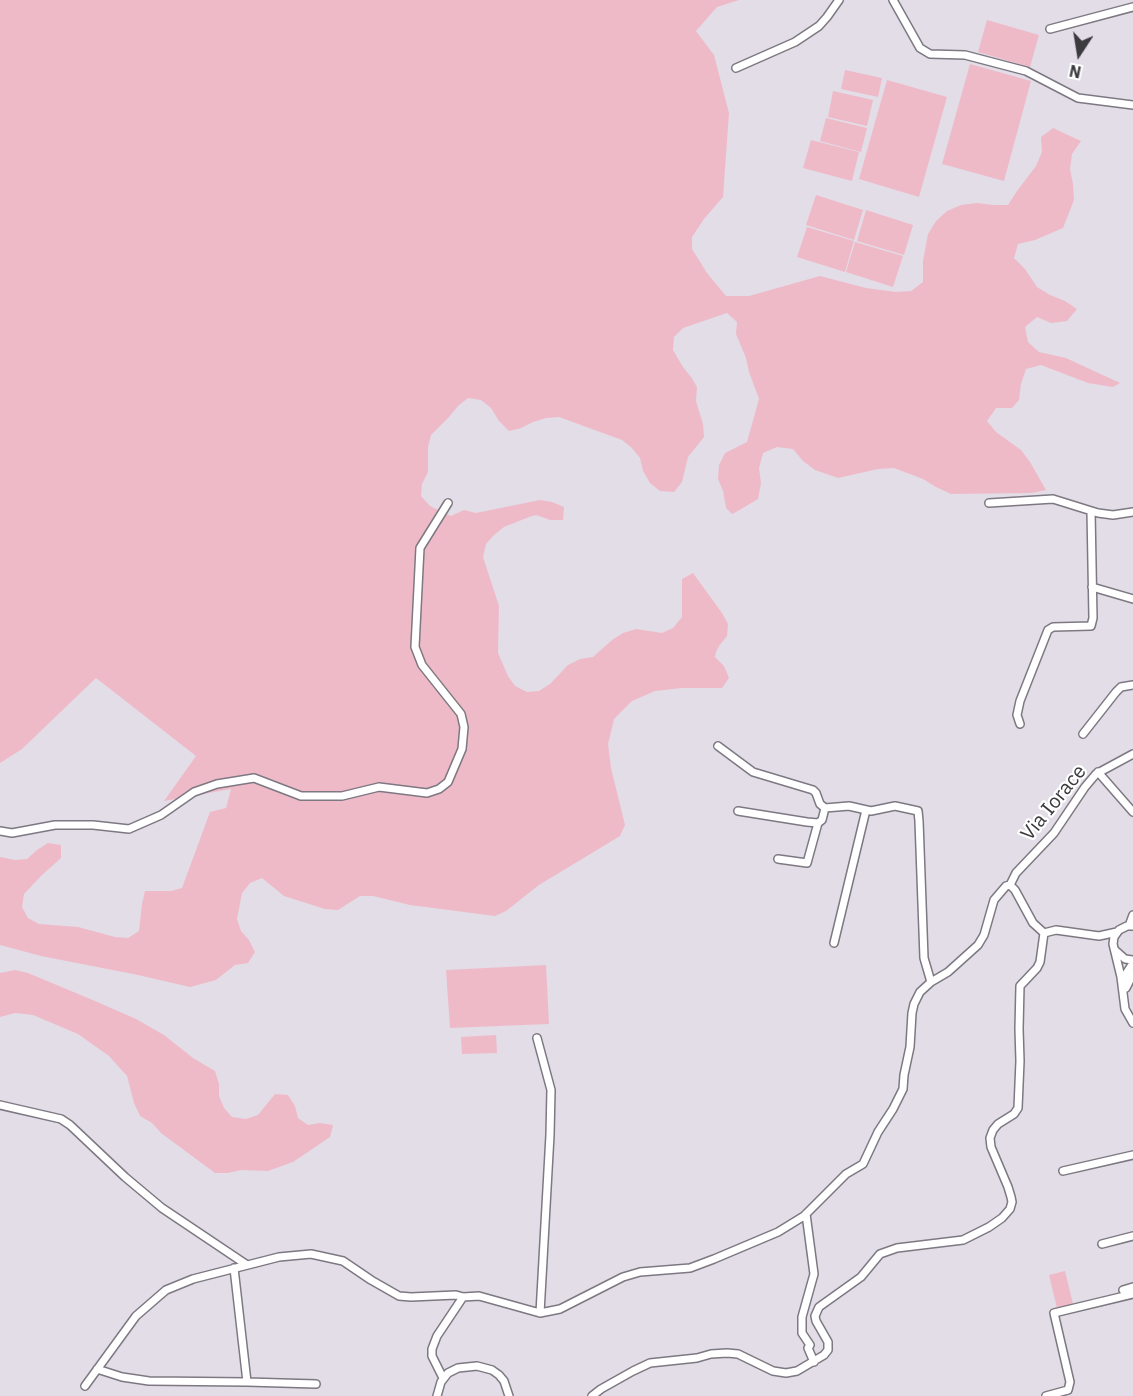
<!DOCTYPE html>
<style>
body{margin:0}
#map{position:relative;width:1133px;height:1396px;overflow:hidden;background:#e2dde7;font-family:"IBM Plex Sans",sans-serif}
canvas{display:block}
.north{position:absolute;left:1049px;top:24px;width:60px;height:60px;-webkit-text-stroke:4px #fff;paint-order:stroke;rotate:192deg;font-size:16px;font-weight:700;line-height:24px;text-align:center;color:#3b3a3e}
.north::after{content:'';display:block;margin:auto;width:21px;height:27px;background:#3b3a3e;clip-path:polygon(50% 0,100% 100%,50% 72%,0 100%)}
</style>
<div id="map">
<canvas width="1133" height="1396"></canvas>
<div class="north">N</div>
</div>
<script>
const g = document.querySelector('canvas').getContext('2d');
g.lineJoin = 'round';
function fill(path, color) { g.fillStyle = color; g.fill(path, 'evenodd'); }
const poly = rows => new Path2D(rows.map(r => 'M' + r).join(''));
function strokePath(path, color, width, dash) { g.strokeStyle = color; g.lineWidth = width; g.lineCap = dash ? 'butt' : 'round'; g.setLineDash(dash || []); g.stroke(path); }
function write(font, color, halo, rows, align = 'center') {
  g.font = font + ' "IBM Plex Sans",sans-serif'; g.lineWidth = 4.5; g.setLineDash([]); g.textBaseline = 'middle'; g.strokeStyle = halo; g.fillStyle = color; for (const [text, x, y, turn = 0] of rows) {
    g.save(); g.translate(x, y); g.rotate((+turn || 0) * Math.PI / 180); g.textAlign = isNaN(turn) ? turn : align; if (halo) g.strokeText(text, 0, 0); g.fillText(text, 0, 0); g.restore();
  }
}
const green = poly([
 [0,0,739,0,717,7,696,31,714,55,729,113,723,197,704,219,692,237,692,249,707,273,726,296,749,296,820,276,866,288,896,292,911,291,923,282,923,261,928,234,936,221,947,211,961,205,977,203,993,205,1008,205,1017,191,1036,166,1042,152,1041,137,1053,128,1081,141,1072,154,1070,169,1073,184,1074,200,1063,228,1035,240,1018,244,1014,258,1025,269,1037,287,1050,295,1065,301,1077,309,1067,321,1051,323,1037,317,1025,327,1028,342,1039,352,1066,358,1120,383,1113,387,1088,383,1041,365,1026,369,1021,384,1019,400,1012,408,996,408,987,421,996,432,1021,450,1030,462,1046,490,1032,493,951,494,936,487,923,479,894,468,878,469,838,478,815,470,803,461,793,449,777,447,763,453,759,468,761,483,758,499,736,512,732,514,726,508,723,491,718,479,719,465,725,453,747,442,759,399,749,372,746,358,736,334,737,322,727,313,683,328,674,337,673,350,683,367,691,377,697,387,696,401,703,424,704,437,688,457,682,482,674,492,660,491,650,483,643,471,640,458,632,448,622,440,559,417,546,418,533,422,521,428,509,431,499,421,491,408,481,400,468,398,458,406,449,417,431,435,428,447,428,472,422,484,421,496,430,506,451,516,464,510,476,513,540,500,552,502,564,507,563,520,550,520,536,515,529,517,504,527,494,535,486,544,483,557,499,606,498,653,508,676,515,686,527,692,539,691,550,684,568,665,580,659,593,657,612,640,623,633,636,629,662,633,673,628,682,617,682,579,693,573,722,613,728,624,727,636,719,646,716,652,715,657,724,666,729,678,722,688,682,688,655,691,632,701,614,719,608,744,611,768,625,825,620,836,539,885,506,911,495,916,410,905,373,896,360,896,338,910,325,909,284,896,262,878,250,883,242,893,237,919,241,931,249,940,255,952,248,963,235,965,216,980,190,987,138,975,41,956,0,945,0,857,15,860,27,859,37,850,48,843,61,845,61,858,42,875,24,894,22,907,28,918,39,924,78,927,115,937,128,938,139,931,142,904,145,891,171,891,182,888,210,812,226,808,231,789,164,801,196,756,96,678,22,749,0,763],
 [987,20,1039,35,1030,67,978,52],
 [970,64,1031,81,1004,181,942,164],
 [845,70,882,78,878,97,841,89],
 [887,80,947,97,919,197,859,179],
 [833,91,873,100,867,126,828,117],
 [826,118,867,128,861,152,820,141],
 [811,140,859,152,852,181,803,168],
 [816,195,863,210,854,240,806,225],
 [866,210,913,225,904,255,857,241],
 [807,227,854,241,845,272,797,257],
 [855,242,903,256,893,287,846,272],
 [546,965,549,1024,450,1028,446,970],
 [15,970,28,973,95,1001,136,1019,164,1035,193,1058,215,1071,219,1084,219,1096,224,1108,232,1117,246,1119,258,1115,275,1094,288,1095,295,1106,298,1118,308,1125,320,1123,333,1125,330,1137,293,1162,268,1171,241,1170,228,1173,215,1173,161,1133,152,1123,140,1116,134,1103,127,1076,109,1056,78,1034,33,1015,15,1013,0,1017,0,973],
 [496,1035,497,1053,462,1054,461,1037],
 [1065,1271,1073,1304,1057,1308,1049,1275]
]);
const minor = poly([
 [893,0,920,48,930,54,965,55,1026,71,1078,98,1133,105],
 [1050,29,1133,7],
 [736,68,795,42,819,26,827,17,839,0],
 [989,503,1053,499,1098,513,1113,515,1133,512],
 [1092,587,1133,599],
 [1020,724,1017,715,1020,701,1048,630,1053,627,1091,626,1093,618,1091,511],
 [1083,734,1116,692,1121,687,1133,685],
 [718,746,753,772,813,790,816,793,820,804,825,808,849,806,871,811,895,806,918,811,919,821,924,958,931,982],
 [1098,772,1133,812],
 [738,811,807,822,818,823,822,820,825,808],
 [0,831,12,833,55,825,93,825,129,829,161,815,194,792,217,784,254,778,301,796,342,796,379,787,427,793,439,789,448,782,462,749,464,727,461,714,422,665,415,647,420,548,448,503],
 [778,859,807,863,818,823],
 [1010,885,1016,873,1054,833,1085,787,1096,774,1133,754],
 [1129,926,1133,915],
 [1133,926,1127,926,1119,930,1114,937,1113,944,1121,977,1125,1009,1133,1023],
 [834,943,866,810],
 [1116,951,1125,959,1133,960],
 [1124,984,1126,974,1133,963],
 [1126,988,1133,974],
 [537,1038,551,1090,550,1135,540,1313],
 [0,1105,61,1119,70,1125,125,1177,162,1208,247,1265],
 [1063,1171,1133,1155],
 [806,1214,814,1274,802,1317,802,1333,810,1345,808,1348,814,1362],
 [1102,1244,1133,1236],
 [234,1268,247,1382],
 [1123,1290,1133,1287],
 [97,1369,122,1377,149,1381,247,1382,316,1384],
 [443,1378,432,1356,432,1349,437,1336,463,1297],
 [85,1386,136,1316,166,1290,193,1279,279,1257,311,1254,343,1261,371,1280,399,1296,411,1297,456,1295,463,1297,479,1296,540,1313,560,1309,623,1277,640,1272,690,1268,714,1259,778,1232,804,1216,846,1174,863,1164,878,1132,893,1109,903,1089,904,1075,910,1047,912,1013,914,1004,920,992,931,982,948,972,978,945,984,935,994,900,1006,886,1010,885,1015,890,1033,923,1044,933],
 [437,1396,441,1382,448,1373,458,1368,477,1366,492,1370,499,1375,504,1381,509,1396],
 [592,1396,601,1389,633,1371,650,1363,697,1358,711,1354,727,1353,738,1354,773,1371,786,1373,797,1371,824,1355,828,1350,828,1342,816,1321,815,1316,819,1307,861,1277,880,1254,897,1248,963,1240,989,1227,1002,1218,1010,1209,1012,1202,1011,1197,1008,1187,991,1147,990,1138,993,1130,998,1124,1014,1114,1018,1108,1020,1061,1019,1029,1020,986,1037,968,1040,962,1044,933,1056,930,1099,936,1117,932],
 [1046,1396,1068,1390,1070,1382,1054,1313,1133,1294]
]);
const streetNames = [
 ["Via Iorace",1054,803,-51]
];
fill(green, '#efbac8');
strokePath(minor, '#7d7881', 10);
strokePath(minor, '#fff', 7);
write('20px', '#3b3a3e', '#fff', streetNames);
</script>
